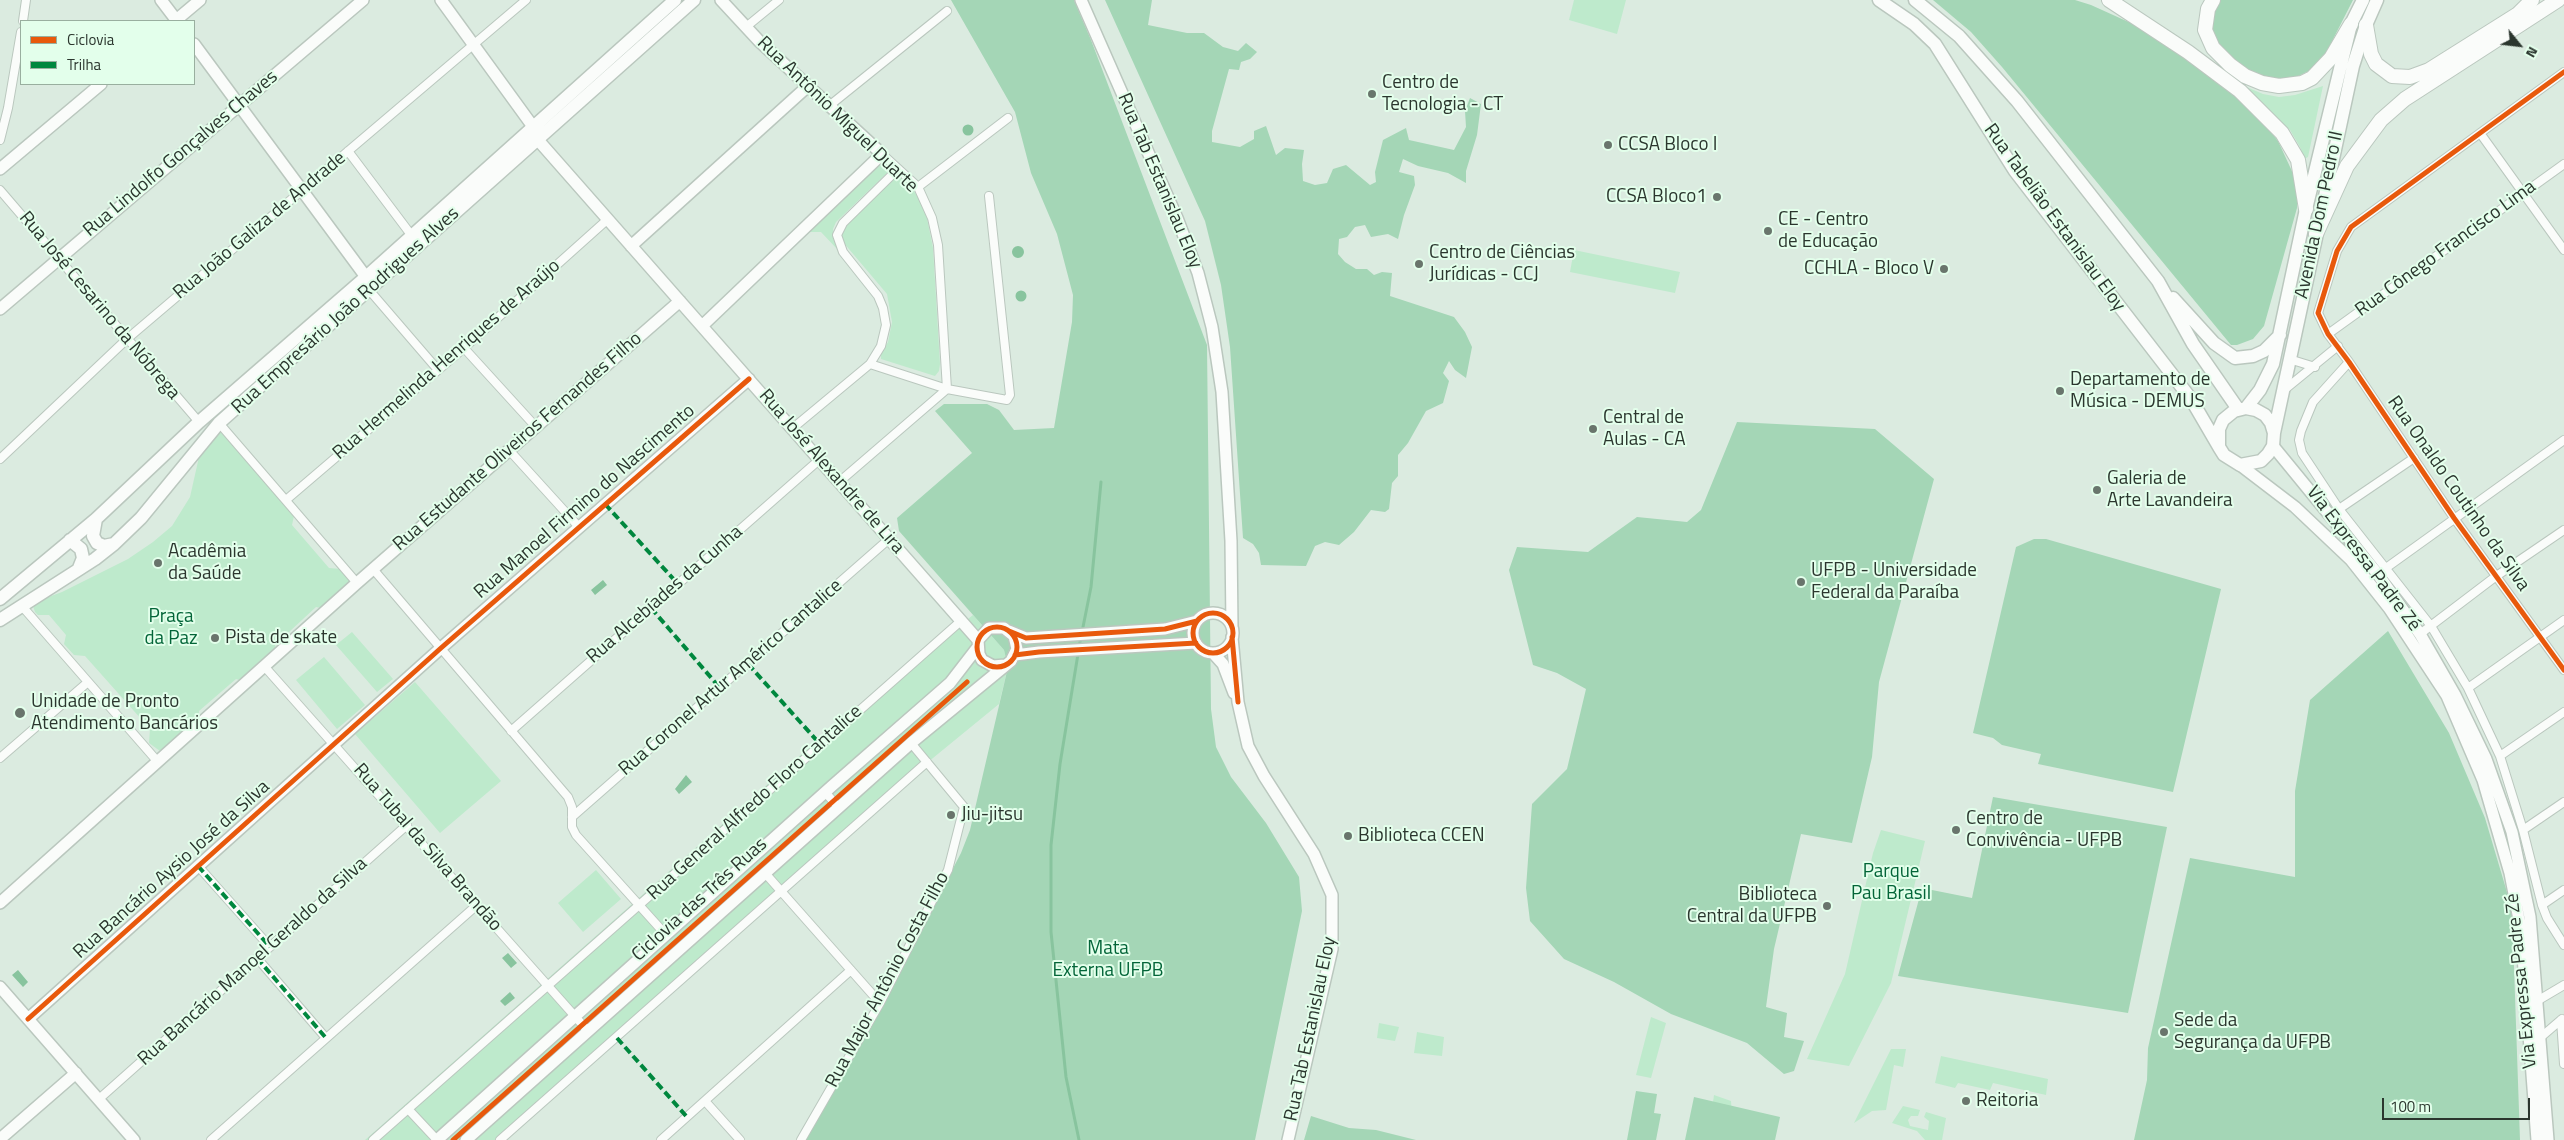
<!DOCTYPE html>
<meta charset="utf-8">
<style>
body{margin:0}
#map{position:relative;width:2564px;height:1140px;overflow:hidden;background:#dbebe0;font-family:"Titillium Web",sans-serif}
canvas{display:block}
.legend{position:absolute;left:20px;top:20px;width:175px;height:65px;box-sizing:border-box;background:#e3ffeb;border:1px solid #99af9f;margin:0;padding:6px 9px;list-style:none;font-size:15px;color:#2b362e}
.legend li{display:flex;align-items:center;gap:10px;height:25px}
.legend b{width:25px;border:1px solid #99af9f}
.north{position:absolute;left:2494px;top:20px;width:50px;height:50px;-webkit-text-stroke:4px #e3ffeb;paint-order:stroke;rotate:119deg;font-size:14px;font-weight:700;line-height:20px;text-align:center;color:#2b362e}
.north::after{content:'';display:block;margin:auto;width:18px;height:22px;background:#2b362e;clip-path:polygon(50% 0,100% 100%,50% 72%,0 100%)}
.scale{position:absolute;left:2382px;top:1098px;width:148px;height:22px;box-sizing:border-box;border:2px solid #2b362e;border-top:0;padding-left:6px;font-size:15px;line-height:18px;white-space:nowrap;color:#2b362e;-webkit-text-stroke:4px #e3ffeb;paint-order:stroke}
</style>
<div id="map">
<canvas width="2564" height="1140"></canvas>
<ul class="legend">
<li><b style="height:6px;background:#e8590c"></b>Ciclovia</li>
<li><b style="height:6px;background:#00873e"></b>Trilha</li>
</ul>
<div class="north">N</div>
<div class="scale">100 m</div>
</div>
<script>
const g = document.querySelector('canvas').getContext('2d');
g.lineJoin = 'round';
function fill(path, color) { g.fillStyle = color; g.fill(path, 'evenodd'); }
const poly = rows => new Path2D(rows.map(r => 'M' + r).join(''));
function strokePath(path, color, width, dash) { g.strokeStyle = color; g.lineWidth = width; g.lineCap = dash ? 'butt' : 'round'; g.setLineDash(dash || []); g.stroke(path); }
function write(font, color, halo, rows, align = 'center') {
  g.font = font + ' "Titillium Web",sans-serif'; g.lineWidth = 4; g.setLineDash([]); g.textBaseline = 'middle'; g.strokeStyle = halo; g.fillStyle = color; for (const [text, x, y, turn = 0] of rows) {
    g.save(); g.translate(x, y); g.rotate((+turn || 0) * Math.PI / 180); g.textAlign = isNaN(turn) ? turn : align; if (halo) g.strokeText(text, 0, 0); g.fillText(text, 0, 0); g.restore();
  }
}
const green = poly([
 [1574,0,1626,0,1617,34,1569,20],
 [2237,83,2263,94,2279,97,2295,95,2323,86,2308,157,2304,159,2300,147,2290,130],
 [879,163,888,165,888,172,836,222,833,229,837,249,821,232,804,232],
 [898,175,909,184,920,200,926,213,933,248,940,364,939,371,935,376,881,359,881,354,888,342,892,322,887,294,843,242,841,236,843,226,893,177],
 [1574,250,1680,272,1675,293,1570,272],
 [219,430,294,516,292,525,329,568,341,569,352,584,325,609,316,607,275,645,276,652,243,681,236,679,199,711,199,720,160,751,149,743,150,729,85,656,74,655,64,644,66,635,49,615,38,615,35,612,32,603,62,592,128,559,153,542,172,526,190,497,199,457],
 [973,615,1004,650,1008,667,999,704,933,758,506,1140,365,1140,821,737],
 [352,632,393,679,377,692,336,645],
 [324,657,365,705,337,729,296,680],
 [415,682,501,781,440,833,355,734],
 [1881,830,1925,841,1891,983,1849,1066,1807,1059,1845,974,1873,853],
 [596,870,621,899,583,932,558,903],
 [1651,1017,1666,1023,1651,1078,1636,1075],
 [1379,1023,1399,1027,1395,1041,1377,1038],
 [1417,1032,1444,1037,1442,1056,1414,1053],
 [1891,1049,1906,1049,1903,1067,1894,1065,1886,1110,1872,1111,1854,1123],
 [1941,1056,2048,1079,2046,1095,1993,1083,1990,1090,1958,1083,1955,1088,1935,1083],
 [1714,1095,1731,1101,1732,1115,1710,1123],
 [1903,1106,1920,1110,1918,1116,1911,1116,1908,1120,1910,1126,1928,1130,1929,1121,1924,1117,1926,1112,1946,1118,1942,1140,1925,1140,1917,1131,1892,1123]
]);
const forest = poly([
 [951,0,1074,0,1091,40,1207,345,1211,709,1216,747,1231,777,1266,823,1299,877,1302,911,1255,1140,803,1140,890,990,961,853,970,830,1008,667,1004,650,899,531,897,518,972,453,935,411,944,404,987,404,999,410,1014,430,1054,428,1072,322,1073,295,1057,234,1031,173,1015,112],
 [1105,0,1152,0,1148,25,1187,33,1204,33,1223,47,1238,51,1246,43,1257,52,1250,59,1241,62,1239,70,1229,69,1212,131,1212,142,1240,147,1254,139,1254,131,1266,126,1276,155,1285,148,1304,150,1302,164,1303,181,1315,185,1327,183,1333,169,1346,165,1370,185,1376,182,1375,172,1383,140,1406,128,1409,140,1454,150,1466,127,1465,111,1470,98,1481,104,1477,135,1466,171,1466,183,1448,173,1418,166,1403,159,1399,172,1414,176,1415,185,1404,215,1398,239,1388,234,1371,237,1365,225,1355,227,1347,237,1339,239,1338,254,1345,262,1356,269,1367,269,1374,275,1382,272,1392,273,1390,296,1454,317,1465,332,1472,347,1466,378,1455,370,1449,361,1443,373,1449,381,1443,403,1426,411,1408,443,1398,455,1398,476,1392,483,1389,509,1385,512,1371,510,1354,532,1339,545,1325,542,1315,546,1306,566,1261,565,1259,553,1253,544,1243,538,1230,347,1221,285,1205,221],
 [1933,0,2075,0,2091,5,2133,24,2161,42,2225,86,2253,110,2278,141,2297,182,2297,208,2264,326,2253,339,2237,345,2231,345,2002,67,1971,32],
 [2221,0,2353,0,2325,55,2313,69,2294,78,2276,79,2254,75,2213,46,2210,27,2215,6],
 [1737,422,1875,429,1934,479,1879,682,1872,757,1852,843,1801,834,1774,949,1766,1007,1787,1013,1784,1037,1804,1041,1794,1071,1784,1074,1747,1043,1671,1014,1614,982,1564,959,1530,921,1526,888,1532,804,1567,769,1586,689,1557,673,1533,665,1509,570,1517,547,1588,552,1637,517,1687,522,1701,510],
 [2034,539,2046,539,2221,589,2173,792,2038,764,2041,754,2002,745,1993,738,1973,733,2016,547],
 [2388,631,2449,733,2485,818,2512,909,2520,1140,2134,1140,2147,1080,2148,1048,2190,858,2295,877,2295,791,2310,700],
 [1993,797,2167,827,2128,1013,1898,976,1922,888,1972,898],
 [1636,1091,1657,1094,1654,1113,1661,1114,1656,1140,1627,1140],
 [1694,1097,1780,1117,1775,1140,1685,1140],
 [1311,1116,1349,1128,1376,1130,1416,1140,1304,1140]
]);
const water = poly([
 '962.5 130a5.5 5.5 0 1 1 11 0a5.5 5.5 0 1 1-11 0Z',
 '1012 252a6 6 0 1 1 12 0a6 6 0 1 1-12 0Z',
 '1015.5 296a5.5 5.5 0 1 1 11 0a5.5 5.5 0 1 1-11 0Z',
 [603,580,607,585,595,595,591,590],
 [686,775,692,782,679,794,675,789],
 [508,953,517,963,511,968,502,958],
 [18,970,28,982,23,987,12,975],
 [510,992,515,998,505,1006,500,1001]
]);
const stream = poly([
 [1079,647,1091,587,1101,482],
 [1078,654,1060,764,1051,845,1051,932,1066,1077,1079,1140]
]);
const street = poly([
 [23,21,26,0],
 [746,27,779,0],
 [2564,72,2351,227,2337,251,2318,313,2328,334,2349,362,2454,518,2564,670],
 [829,106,947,11],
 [2480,133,2564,250],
 [0,140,8,108,21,32],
 [348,151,412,236],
 [918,187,1008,118],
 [0,190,199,422],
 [370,291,438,370],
 [2328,334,2564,164],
 [464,348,536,427],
 [2289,359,2315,367],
 [2349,362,2313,402,2301,431,2299,440,2302,453,2339,509,2431,626,2468,688,2500,756,2523,830,2542,905,2547,918,2564,945],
 [870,364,947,389,1007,400,1010,395,989,196],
 [2283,391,2338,346],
 [219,423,357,583],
 [793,428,870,364,881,346,886,325,883,308,878,296,843,252,837,235,843,223,898,169],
 [509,450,579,527],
 [0,459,127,339,526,0],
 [839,482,947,389,938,245,932,218,918,187,882,154],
 [286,500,464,348,608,219],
 [2339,509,2414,458],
 [2386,568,2564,440],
 [373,569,568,797,572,807,572,827,576,835,666,935],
 [21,605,158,762],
 [2420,634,2495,577,2564,530],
 [264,666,588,1031],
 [2468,688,2564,620],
 [511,731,819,460],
 [2500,756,2564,712],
 [0,758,88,682],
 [825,792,839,808],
 [572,817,889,539],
 [2523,830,2564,802],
 [198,866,270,947],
 [765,873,880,1003],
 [2542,905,2564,890],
 [257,958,326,1038],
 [2537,1001,2564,985],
 [2561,1020,2564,1064],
 [2541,1037,2562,1019],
 [99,1099,407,825],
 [705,1101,740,1140],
 [408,1109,437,1140],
 [211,1140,477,905],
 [373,1140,962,620],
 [500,1140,927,762],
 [661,1140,851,970],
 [801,1140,880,1003,948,870,964,807,911,743]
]);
const secondary = poly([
 [161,0,177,21],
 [441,0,534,128,538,140,978,640],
 [1081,0,1177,218,1198,273,1212,327,1222,392,1231,541,1232,627],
 [175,21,200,0],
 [194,44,366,277],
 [0,169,101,84],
 [631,246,808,86],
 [0,309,363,0],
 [702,326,882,154,759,41,721,0],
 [2273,446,2377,573,2420,634,2455,695,2486,759,2512,832,2530,917,2548,1140],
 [2240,465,2295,507,2351,560,2389,608,2447,696,2483,780,2510,873,2521,930,2537,1140],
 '1193 633a20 20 0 1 1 40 0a20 20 0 1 1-40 0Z',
 [1009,631,1026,638,1165,629,1197,621],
 [1232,637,1238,702,1248,746,1264,776,1314,854,1332,895,1332,949,1288,1140],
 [1213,653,1223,664,1234,693],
 [1015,655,1039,652,1196,643],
 [0,903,357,583,680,301],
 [0,987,134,1140],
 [28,1019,441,648,749,379],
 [0,1139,76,1073],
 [437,1140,832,786,950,683,977,648],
 [466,1140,911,743,1011,661,1017,649,1014,636,1004,628,989,628,978,640,979,654,982,660,993,666,1005,665]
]);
const primary = poly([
 [1879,0,1914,24,1935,44,2015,171,2191,399,2219,447,2224,455,2240,465,2261,461,2268,454,2273,446,2274,433,2271,423,2265,415,2256,410,2246,408,2234,411,2223,420,2219,429,2219,447],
 [1915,0,1959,36,2017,101,2158,281,2193,344,2238,409],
 [2173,298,2214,343,2235,358,2253,356,2264,351,2280,335],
 [2246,408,2260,390,2273,364,2306,209,2339,73,2351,24,2363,0],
 [2274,433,2353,66,2366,25,2377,0],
 [96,519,93,536,97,543,104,546,114,544],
 [70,540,81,549,83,558,79,568],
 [0,599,96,519,199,422,366,277,675,0],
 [0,620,95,559,114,544,141,518,219,423,694,0]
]);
const highway = poly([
 [2109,0,2188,52,2240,91,2282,133,2298,160,2306,209],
 [2213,0,2208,9,2205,30,2213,48,2230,65,2245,76,2262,83,2279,86,2302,83,2312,78,2331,58,2351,24],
 [2366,25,2371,54,2376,64,2392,76,2410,77,2429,70,2518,14,2532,0],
 [2316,234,2347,166,2381,120,2405,99,2558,0]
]);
const quiet = poly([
 [605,504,678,584],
 [651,608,720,688],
 [748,664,820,744],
 [198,866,270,947],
 [257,958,326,1038],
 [617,1038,687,1117]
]);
const cycleway = poly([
 [2564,72,2351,227,2337,251,2318,313,2328,334,2349,362,2454,518,2564,670],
 '1193 633a20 20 0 1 1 40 0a20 20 0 1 1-40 0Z',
 '977 647a20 20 0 1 1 40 0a20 20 0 1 1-40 0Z',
 [1009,631,1026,638,1165,629,1197,621],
 [1232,637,1238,702],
 [1015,655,1039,652,1196,643],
 [28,1019,441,648,749,379],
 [453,1140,967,682]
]);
const markers = [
 [1372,94,5,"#69756c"],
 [1608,145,5,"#69756c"],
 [1717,197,5,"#69756c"],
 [1768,231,5,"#69756c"],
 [1419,264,5,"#69756c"],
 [1944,269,5,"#69756c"],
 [2060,391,5,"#69756c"],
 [1593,429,5,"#69756c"],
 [2097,490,5,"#69756c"],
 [158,563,5,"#69756c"],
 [1801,582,5,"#69756c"],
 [215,638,5,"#69756c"],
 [20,713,6,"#69756c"],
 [951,815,5,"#69756c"],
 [1956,830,5,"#69756c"],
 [1348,836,5,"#69756c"],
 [1827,906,5,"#69756c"],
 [2164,1032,5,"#69756c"],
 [1966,1101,5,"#69756c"]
];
const poiNames = [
 ["Centro de",1382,83],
 ["Tecnologia - CT",1382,105],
 ["CCSA Bloco I",1618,145],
 ["CCSA Bloco1",1707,197,"right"],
 ["CE - Centro",1778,220],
 ["de Educação",1778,242],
 ["Centro de Ciências",1429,253],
 ["Jurídicas - CCJ",1429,275],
 ["CCHLA - Bloco V",1934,269,"right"],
 ["Departamento de",2070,380],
 ["Música - DEMUS",2070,402],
 ["Central de",1603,418],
 ["Aulas - CA",1603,440],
 ["Galeria de",2107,479],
 ["Arte Lavandeira",2107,501],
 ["Acadêmia",168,552],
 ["da Saúde",168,574],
 ["UFPB - Universidade",1811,571],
 ["Federal da Paraíba",1811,593],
 ["Pista de skate",225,638],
 ["Unidade de Pronto",31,702],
 ["Atendimento Bancários",31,724],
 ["Jiu-jitsu",961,815],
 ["Centro de",1966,819],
 ["Convivência - UFPB",1966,841],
 ["Biblioteca CCEN",1358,836],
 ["Biblioteca",1817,895,"right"],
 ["Central da UFPB",1817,917,"right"],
 ["Sede da",2174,1021],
 ["Segurança da UFPB",2174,1043],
 ["Reitoria",1976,1101]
];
const streetNames = [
 ["Rua Antônio Miguel Duarte",837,115,44],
 ["Rua Lindolfo Gonçalves Chaves",181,154,-40],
 ["Rua Tab Estanislau Eloy",1159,181,67],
 ["Avenida Dom Pedro II",2320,215,-78],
 ["Rua Tabelião Estanislau Eloy",2054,218,54],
 ["Rua João Galiza de Andrade",260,226,-40],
 ["Rua Cônego Francisco Lima",2446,249,-36],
 ["Rua José Cesarino da Nóbrega",99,306,50],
 ["Rua Empresário João Rodrigues Alves",346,311,-42],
 ["Rua Hermelinda Henriques de Araújo",447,360,-41],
 ["Rua Estudante Oliveiros Fernandes Filho",518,442,-41],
 ["Rua José Alexandre de Lira",831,472,49],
 ["Rua Onaldo Coutinho da Silva",2458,494,55],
 ["Rua Manoel Firmino do Nascimento",585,502,-41],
 ["Via Expressa Padre Zé",2363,559,53],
 ["Rua Alcebíades da Cunha",665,595,-41],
 ["Rua Coronel Artur Américo Cantalice",731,678,-41],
 ["Rua General Alfredo Floro Cantalice",755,803,-42],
 ["Rua Tubal da Silva Brandão",427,848,49],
 ["Rua Bancário Aysio José da Silva",172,870,-42],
 ["Ciclovia das Três Ruas",700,900,-42],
 ["Rua Bancário Manoel Geraldo da Silva",253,962,-42],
 ["Rua Major Antônio Costa Filho",888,980,-62],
 ["Via Expressa Padre Zé",2522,981,-96],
 ["Rua Tab Estanislau Eloy",1311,1029,-78]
];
const parkNames = [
 ["Praça",171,617],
 ["da Paz",171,639],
 ["Parque",1891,872],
 ["Pau Brasil",1891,894],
 ["Mata",1108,949],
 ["Externa UFPB",1108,971]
];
fill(green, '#beeacc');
fill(forest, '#a4d6b6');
fill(water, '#88c49e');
strokePath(stream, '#88c49e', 3);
strokePath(street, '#bac7be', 10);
strokePath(secondary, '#bac7be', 14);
strokePath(primary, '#bac7be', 15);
strokePath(highway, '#bac7be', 16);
strokePath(street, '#fafcfa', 8);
strokePath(secondary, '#fafcfa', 11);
strokePath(primary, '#fafcfa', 12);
strokePath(highway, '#fafcfa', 14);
strokePath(quiet, '#00873e', 4, [8, 4]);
strokePath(cycleway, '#e8590c', 5);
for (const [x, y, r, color] of markers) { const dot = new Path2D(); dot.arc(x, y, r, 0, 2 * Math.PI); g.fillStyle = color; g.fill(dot); strokePath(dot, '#e3ffeb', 2); }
write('19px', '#2b362e', '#e3ffeb', poiNames, 'left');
write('19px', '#2b362e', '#e3ffeb', streetNames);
write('19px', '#036538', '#e3ffeb', parkNames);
</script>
